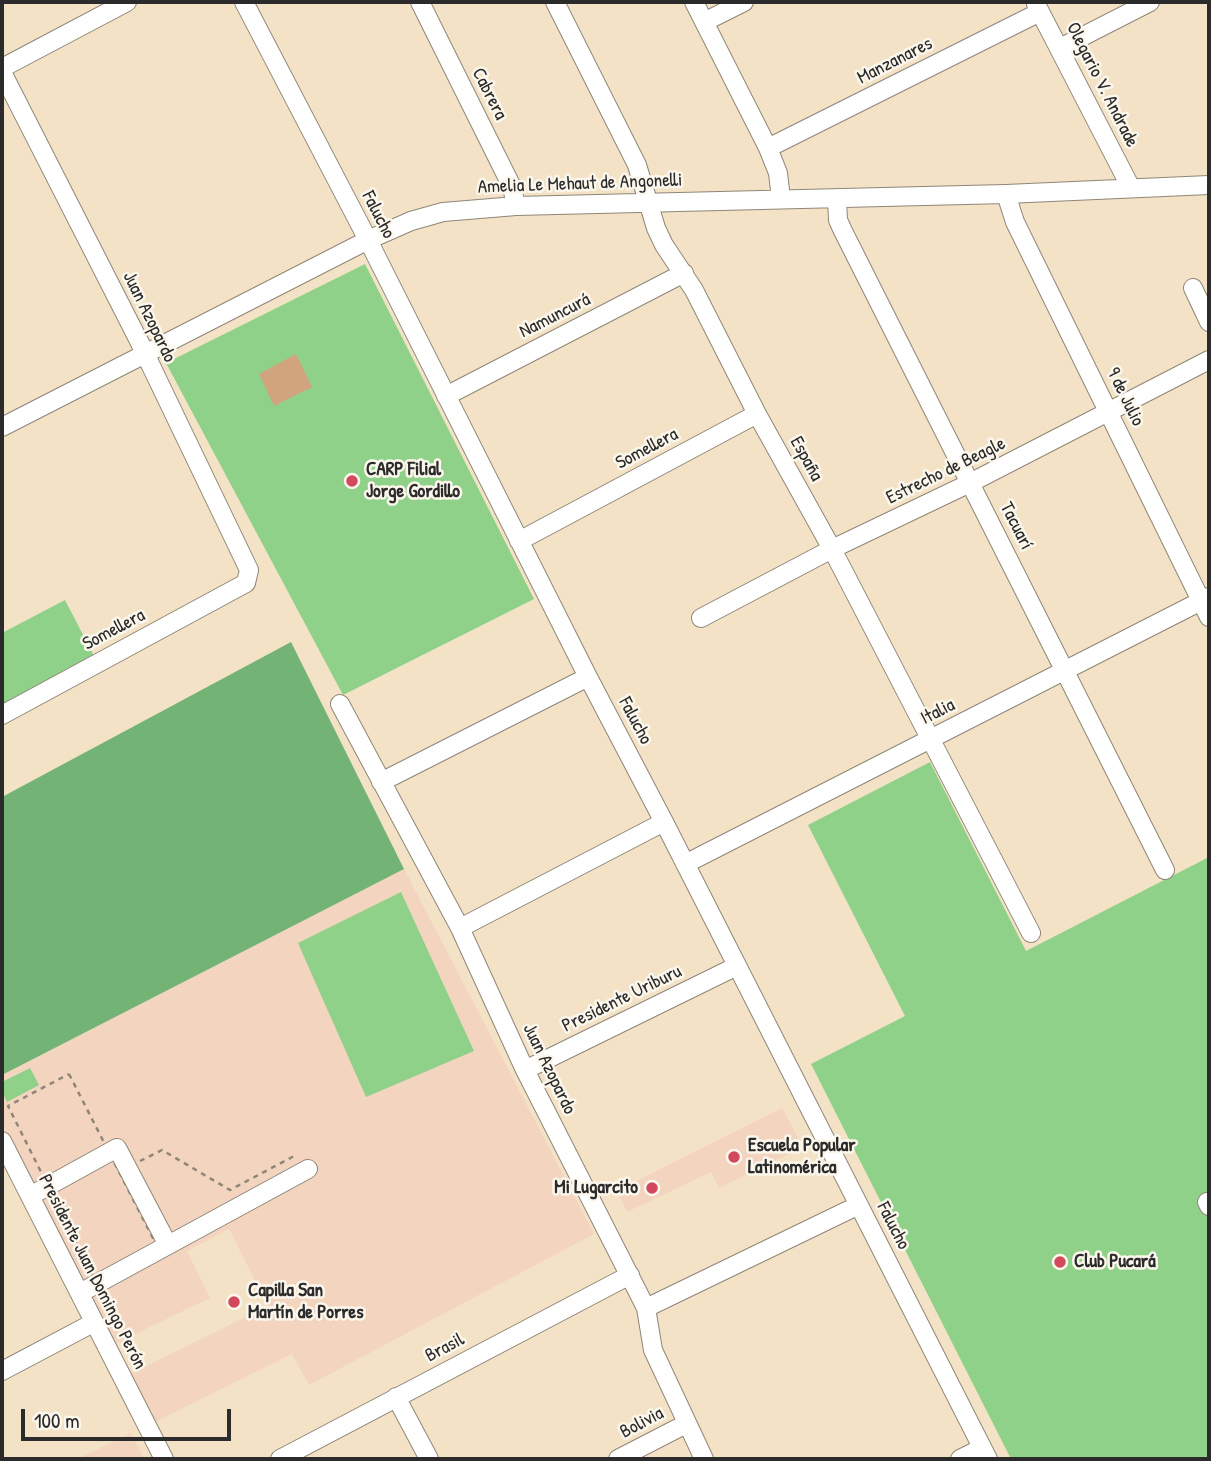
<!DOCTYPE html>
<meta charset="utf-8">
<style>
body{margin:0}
#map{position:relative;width:1211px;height:1461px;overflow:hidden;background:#f3e2c6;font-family:"Patrick Hand",sans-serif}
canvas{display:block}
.frame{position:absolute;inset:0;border:4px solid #2b2b2b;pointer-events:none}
.scale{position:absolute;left:21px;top:1409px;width:210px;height:32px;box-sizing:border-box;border:4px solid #2b2b2b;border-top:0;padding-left:9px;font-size:21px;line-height:24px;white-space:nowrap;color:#2b2b2b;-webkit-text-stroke:5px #fbf7ec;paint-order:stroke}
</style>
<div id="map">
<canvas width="1211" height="1461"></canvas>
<div class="frame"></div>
<div class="scale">100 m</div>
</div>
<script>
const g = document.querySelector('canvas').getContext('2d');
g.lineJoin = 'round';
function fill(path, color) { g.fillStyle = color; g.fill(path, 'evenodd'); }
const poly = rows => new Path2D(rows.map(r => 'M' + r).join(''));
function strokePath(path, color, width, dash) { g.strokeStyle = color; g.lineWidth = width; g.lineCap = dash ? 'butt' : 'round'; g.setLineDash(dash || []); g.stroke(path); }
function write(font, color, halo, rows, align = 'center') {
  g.font = font + ' "Patrick Hand",sans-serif'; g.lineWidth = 5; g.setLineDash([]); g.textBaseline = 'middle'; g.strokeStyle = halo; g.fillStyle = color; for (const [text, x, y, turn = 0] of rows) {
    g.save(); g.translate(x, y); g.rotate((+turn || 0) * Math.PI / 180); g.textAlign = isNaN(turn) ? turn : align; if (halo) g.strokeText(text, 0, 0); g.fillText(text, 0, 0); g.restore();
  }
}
const built = poly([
 [404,869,594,1234,309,1385,292,1354,155,1422,130,1374,268,1306,229,1229,187,1251,210,1298,115,1344,2,1122,2,1075],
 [782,1108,803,1147,719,1188,711,1172,627,1212,617,1191],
 [131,1433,144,1459,78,1459]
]);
const green = poly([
 [365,264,534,599,343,695,166,363],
 [65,600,94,656,2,704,2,633],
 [930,762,1026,951,1209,857,1209,1459,1011,1459,811,1064,905,1016,808,825],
 [401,892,474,1051,366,1097,298,943],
 [30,1068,39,1085,7,1102,2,1091,2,1082]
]);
const forest = poly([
 [291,642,404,869,2,1075,2,797]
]);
const building = poly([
 [296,354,312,387,274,406,259,374]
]);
const path = poly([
 [69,1074,158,1248,96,1282,8,1106,69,1074],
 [140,1161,162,1150,230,1190,296,1155]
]);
const minor = poly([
 [244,2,368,240,588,677,664,822,988,1459],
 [420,2,512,187,516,206],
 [555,2,637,165,656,228,664,245,694,290,757,414,832,549,1031,933],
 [694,2,768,148,778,173,781,199],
 [1036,4,1131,188],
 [704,22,744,2],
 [1060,48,1150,2],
 [2,68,127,2],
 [2,72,140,343,249,570,246,583,2,715],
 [768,148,1040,12],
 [1006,194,1015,222,1209,617],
 [837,199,838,220,843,231,1165,870],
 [1193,288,1209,322],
 [446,396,684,273],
 [2,427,368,240,411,221,443,212,516,206,1006,194,1209,185],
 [519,541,757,414],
 [701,618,832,549,970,483,1209,360],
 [340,704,460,928,525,1070,646,1308,653,1350,704,1459],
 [381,782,588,677],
 [685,864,1209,597],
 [460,928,664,822],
 [525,1070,737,966],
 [2,1141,164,1459],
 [30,1196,117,1148,168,1245],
 [1207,1202,1209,1206],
 [80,1293,308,1169],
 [646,1308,859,1205],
 [2,1371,93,1323],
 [396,1397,429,1459],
 [280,1459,630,1275],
 [618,1459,686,1424],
 [960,1459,982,1448]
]);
const markers = [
 [352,481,7,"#d1495b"],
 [734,1157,7,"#d1495b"],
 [652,1188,7,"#d1495b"],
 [1060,1262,7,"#d1495b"],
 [234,1302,7,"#d1495b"]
];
const streetNames = [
 ["Manzanares",895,61,-27],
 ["Olegario V. Andrade",1102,85,63],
 ["Cabrera",489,94,63],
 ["Amelia Le Mehaut de Angonelli",580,184,-2],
 ["Falucho",378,215,63],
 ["Namuncurá",555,316,-27],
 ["Juan Azopardo",149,317,64],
 ["9 de Julio",1125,397,64],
 ["Somellera",647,449,-28],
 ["España",806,459,61],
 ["Estrecho de Beagle",946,471,-26],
 ["Tacuarí",1016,526,63],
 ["Somellera",114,630,-28],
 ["Italia",938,712,-27],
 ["Falucho",635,721,62],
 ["Presidente Uriburu",622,999,-26],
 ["Juan Azopardo",549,1069,64],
 ["Falucho",893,1226,63],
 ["Presidente Juan Domingo Perón",92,1272,63],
 ["Brasil",445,1348,-28],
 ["Bolivia",642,1423,-28]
];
const poiNames = [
 ["CARP Filial",366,470],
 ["Jorge Gordillo",366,492],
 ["Escuela Popular",748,1146],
 ["Latinomérica",748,1168],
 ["Mi Lugarcito",638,1188,"right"],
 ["Club Pucará",1074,1262],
 ["Capilla San",248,1291],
 ["Martín de Porres",248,1313]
];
fill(built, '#f3d4bf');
fill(green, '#8fd189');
fill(forest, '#73b375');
fill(building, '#d2a47d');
strokePath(minor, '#8f8678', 20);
strokePath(path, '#8f8678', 2.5, [5, 5]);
strokePath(minor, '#fff', 18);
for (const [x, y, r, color] of markers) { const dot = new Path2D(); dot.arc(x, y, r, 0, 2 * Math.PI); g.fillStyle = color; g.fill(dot); strokePath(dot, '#fbf7ec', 2.5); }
write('19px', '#2b2b2b', '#fbf7ec', streetNames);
write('bold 19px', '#2b2b2b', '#fbf7ec', poiNames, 'left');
</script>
